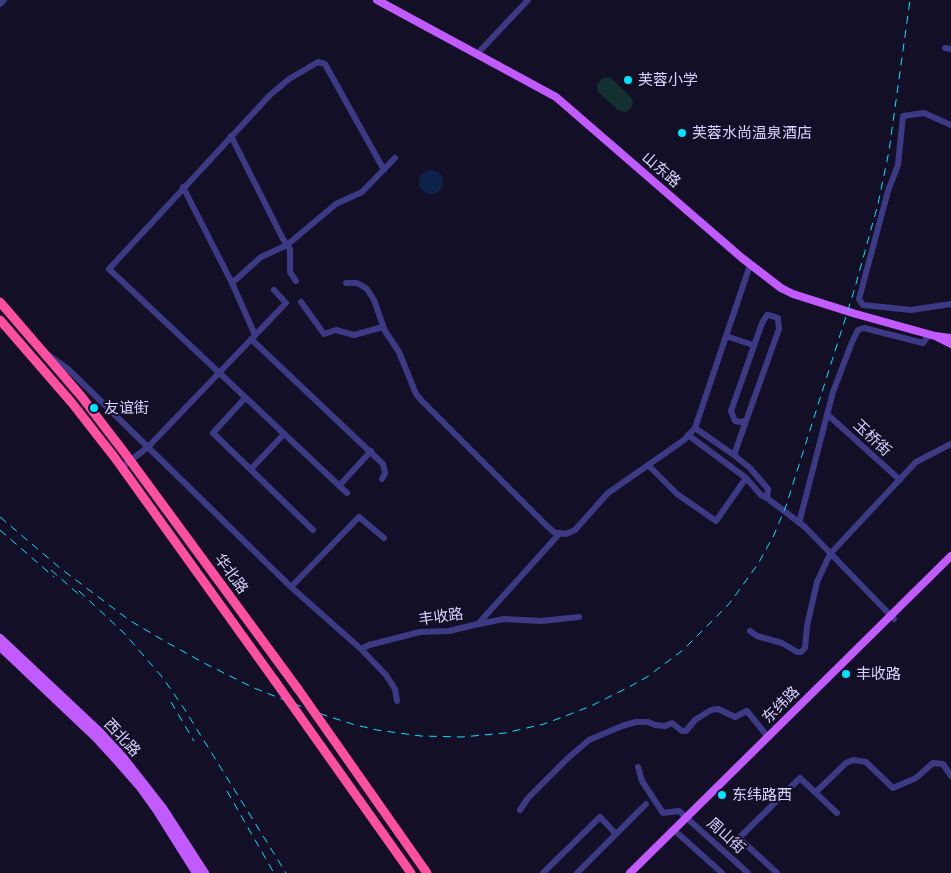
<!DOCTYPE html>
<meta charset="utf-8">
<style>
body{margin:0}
canvas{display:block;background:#130f26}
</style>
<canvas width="951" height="873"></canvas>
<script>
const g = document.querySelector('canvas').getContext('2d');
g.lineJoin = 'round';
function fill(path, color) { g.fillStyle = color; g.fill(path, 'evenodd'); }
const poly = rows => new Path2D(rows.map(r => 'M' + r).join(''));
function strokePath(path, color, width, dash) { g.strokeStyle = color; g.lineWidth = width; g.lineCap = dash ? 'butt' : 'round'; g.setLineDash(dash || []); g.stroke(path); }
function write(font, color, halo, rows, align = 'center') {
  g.font = font + ' Inter,"Noto Sans SC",sans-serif'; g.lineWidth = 4; g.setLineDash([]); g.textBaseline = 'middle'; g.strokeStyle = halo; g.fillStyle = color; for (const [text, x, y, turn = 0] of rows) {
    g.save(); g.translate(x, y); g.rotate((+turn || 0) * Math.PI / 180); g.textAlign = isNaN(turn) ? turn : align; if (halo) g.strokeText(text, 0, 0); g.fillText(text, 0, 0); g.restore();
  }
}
const green = poly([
 [605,77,611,78,631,97,633,103,630,109,625,112,618,110,598,92,597,86,600,80]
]);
const water = poly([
 '419 182a12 12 0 1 1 24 0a12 12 0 1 1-24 0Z'
]);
const minor = poly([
 [0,4,4,0],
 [945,48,951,49],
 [477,54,528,0],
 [951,125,924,113,903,116,898,165,888,191,859,299,863,305,911,310,951,304],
 [231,136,283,239,290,249,290,272,296,281],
 [183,187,232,283,255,335],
 [232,283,261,257,287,245,336,204,362,192,395,158],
 [346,283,356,283,361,285,367,289,374,300,385,331,399,352,416,394,422,401,547,526,555,533,560,533],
 [301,302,324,334,336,330,354,335,383,327],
 [726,336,753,345],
 [251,339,383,464,385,473,382,479],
 [47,354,68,369,291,587,361,649,386,675,395,689,397,701],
 [245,398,213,433,313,530],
 [827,414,900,480],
 [688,435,746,478,761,495,767,498,768,489,750,468,734,455,695,428],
 [734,455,746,421,779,329,778,318,772,316,767,315,762,323,731,411,735,421,741,422,746,421],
 [648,465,677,494,716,521,746,478],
 [122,467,148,447,286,303,274,290],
 [251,469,284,434],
 [339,486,371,451],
 [347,493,109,269,270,95,289,79,318,62,325,64,384,170],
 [767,498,805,527,894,619],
 [799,523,833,392,852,342,858,330,864,328,923,343,930,334],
 [291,587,359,517,384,538],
 [479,624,504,619,541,621,579,617],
 [750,631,757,636,782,643,797,652,801,652,805,648,807,626,817,582,830,554,916,462,951,444],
 [361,649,369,645,420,632,449,631,478,624,560,533,566,534,575,530,608,493,684,440,695,428,750,265],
 [638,767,642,781,663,813,679,811,748,873],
 [816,792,846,763,853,760,866,762,893,788,916,778,933,763,943,764,951,776],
 [520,810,528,798,568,758,589,740,622,726,636,722,648,722,655,725,665,726,672,723,682,731,686,731,695,720,711,710,718,709,735,717,747,711,768,737],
 [674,830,722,873],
 [543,873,600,817,616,834],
 [577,873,646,804],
 [777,873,739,838,800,778,837,813]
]);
const major = poly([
 [377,0,556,97,742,258,781,288,793,294,856,314,935,336,951,338],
 [937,337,951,344],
 [0,638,100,732,123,757,163,808,205,873],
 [0,647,95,737,118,762,139,786,157,811,196,873],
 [630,873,951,556]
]);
const highway = poly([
 [0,302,81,396,124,452,298,689],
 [0,320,72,403,115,458,275,681]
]);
const rail = poly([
 [0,517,60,568,129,620,166,642,204,663,254,688,318,713,352,724,377,730,421,736,462,737,505,733,544,724,568,715,591,706,629,687,647,677,683,650,729,604,758,564,774,535,786,506,854,291,878,204,889,151,910,0],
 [0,530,54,577],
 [51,570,83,598],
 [79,591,125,634,163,678,185,710,286,873],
 [171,702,194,741],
 [227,791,274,873]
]);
const highwayBridge = poly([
 [275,681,411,873],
 [298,689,427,873]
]);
const markers = [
 [628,80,5,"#00e5ff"],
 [682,133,5,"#00e5ff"],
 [94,408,5,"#00e5ff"],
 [846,674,5,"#00e5ff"],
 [722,795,5,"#00e5ff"]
];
const poiNames = [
 ["芙蓉小学",638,80],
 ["芙蓉水尚温泉酒店",692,133],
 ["友谊街",104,408],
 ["丰收路",856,674],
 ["东纬路西",732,795]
];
const streetNames = [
 ["山东路",661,170,41],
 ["玉桥街",872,438,43],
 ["华北路",231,574,54],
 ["丰收路",441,617,-8],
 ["东纬路",781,705,-45],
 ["西北路",122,738,47],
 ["周山街",726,836,42]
];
fill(green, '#12302f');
fill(water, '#0c2248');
strokePath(minor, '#3d3a85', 6);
strokePath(major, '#c25bff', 8);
strokePath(highway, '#ff4fa3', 9);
strokePath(rail, '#00e5ff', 1, [8, 6]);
strokePath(highwayBridge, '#ff4fa3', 9);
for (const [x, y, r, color] of markers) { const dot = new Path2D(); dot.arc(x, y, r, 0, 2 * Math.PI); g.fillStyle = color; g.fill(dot); strokePath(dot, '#130f26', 2); }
write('15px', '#d9d4ff', '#130f26', poiNames, 'left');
write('15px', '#d9d4ff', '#130f26', streetNames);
</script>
